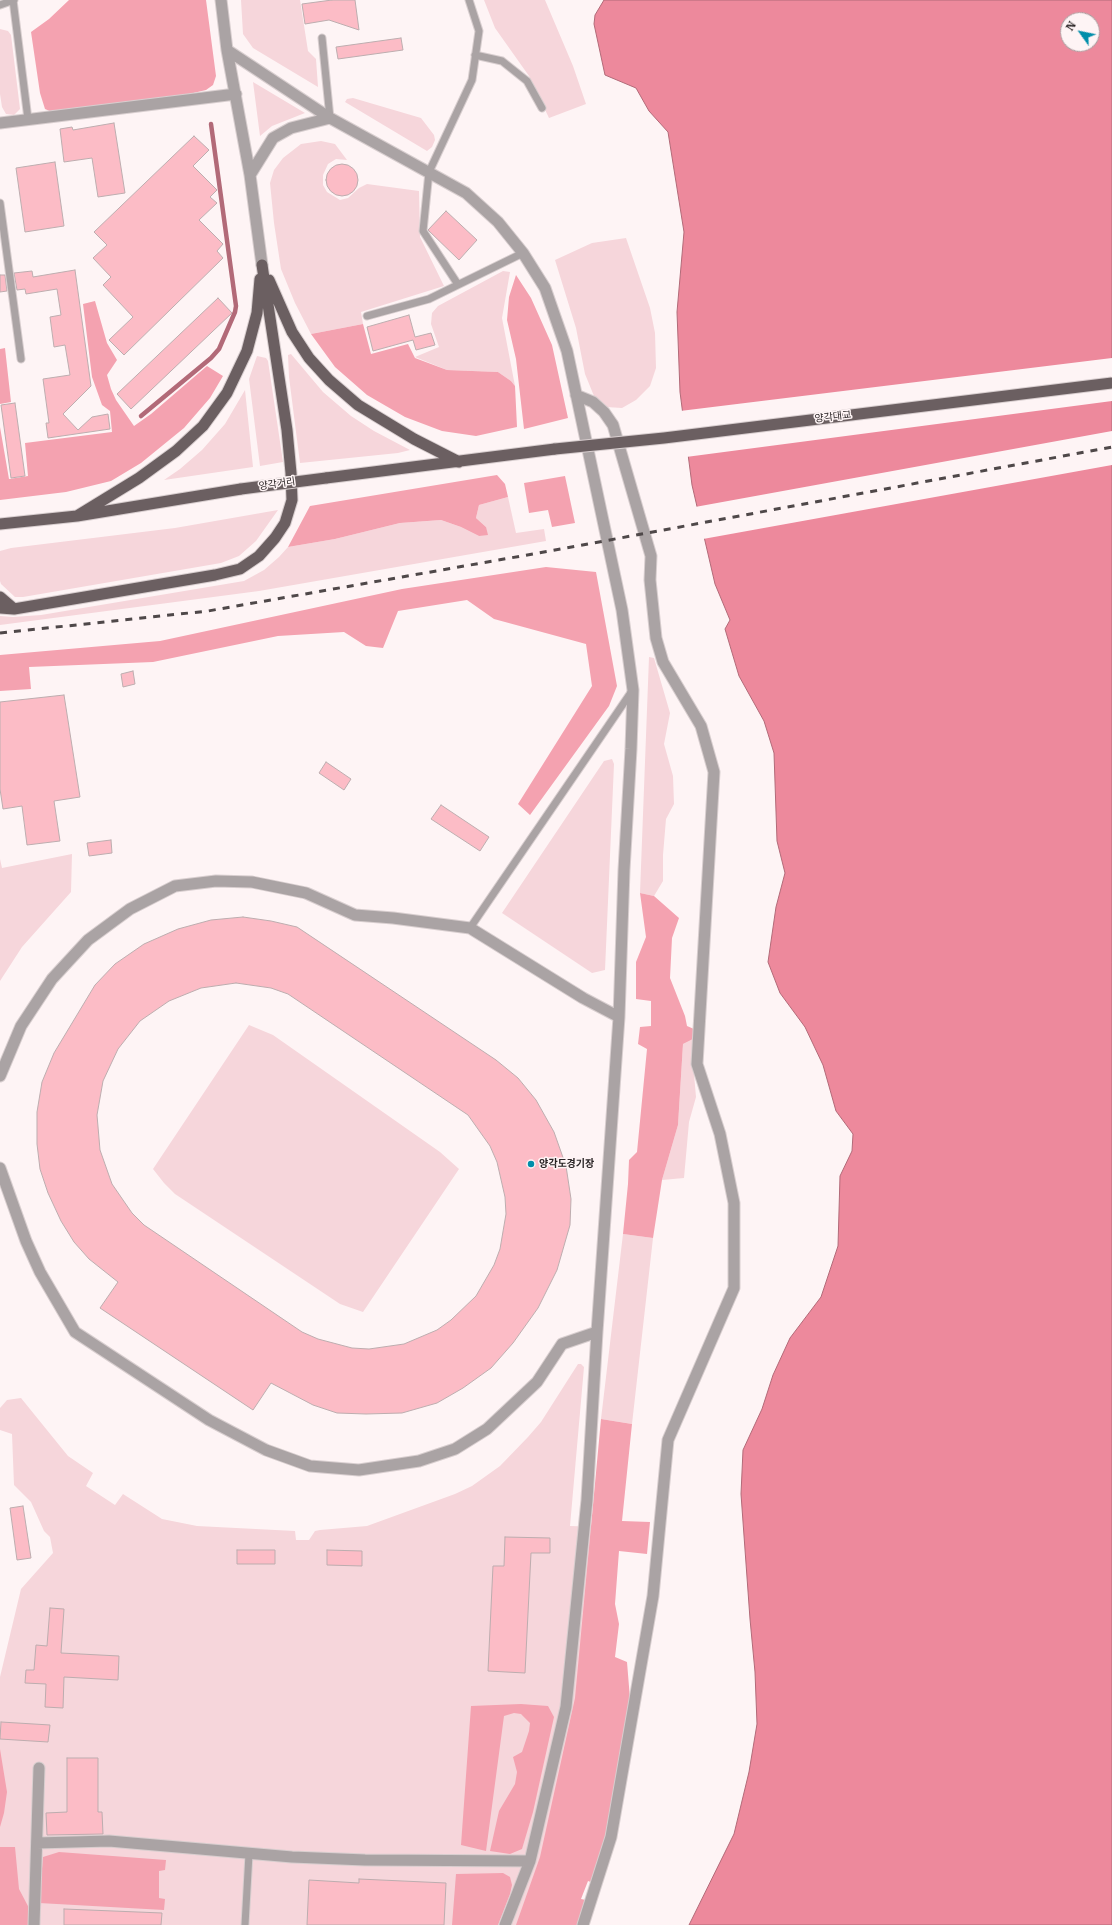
<!DOCTYPE html>
<meta charset="utf-8">
<style>
body{margin:0}
#map{position:relative;width:1112px;height:1925px;overflow:hidden;background:#fef4f5;font-family:"IBM Plex Serif",serif}
canvas{display:block}
.north{position:absolute;left:1060px;top:12px;width:40px;height:40px;box-sizing:border-box;background:#fef4f5;border:1px solid #a9a0a1;border-radius:50%;rotate:303deg;font-size:11px;font-weight:700;line-height:16px;text-align:center;color:#292324}
.north::after{content:'';display:block;margin:auto;width:14px;height:18px;background:#008eaa;clip-path:polygon(50% 0,100% 100%,50% 72%,0 100%)}
</style>
<div id="map">
<canvas width="1112" height="1925"></canvas>
<div class="north">N</div>
</div>
<script>
const g = document.querySelector('canvas').getContext('2d');
g.lineJoin = 'round';
function fill(path, color) { g.fillStyle = color; g.fill(path, 'evenodd'); }
const poly = rows => new Path2D(rows.map(r => 'M' + r).join(''));
function strokePath(path, color, width, dash) { g.strokeStyle = color; g.lineWidth = width; g.lineCap = dash ? 'butt' : 'round'; g.setLineDash(dash || []); g.stroke(path); }
function write(font, color, halo, rows, align = 'center') {
  g.font = font + ' "IBM Plex Serif","Noto Sans KR",serif'; g.lineWidth = 3; g.setLineDash([]); g.textBaseline = 'middle'; g.strokeStyle = halo; g.fillStyle = color; for (const [text, x, y, turn = 0] of rows) {
    g.save(); g.translate(x, y); g.rotate((+turn || 0) * Math.PI / 180); g.textAlign = isNaN(turn) ? turn : align; if (halo) g.strokeText(text, 0, 0); g.fillText(text, 0, 0); g.restore();
  }
}
const green = poly([
 [241,0,300,0,308,51,316,59,318,87,253,48,243,34],
 [484,0,545,0,573,66,586,104,549,118,529,76,495,28],
 [0,29,8,31,11,35,20,109,14,115,6,114,2,107,0,94],
 [253,82,305,113,272,126,260,136],
 [353,98,421,118,434,135,435,140,432,147,427,151,345,102,347,99],
 [321,141,335,144,347,160,336,159,328,164,323,175,323,185,327,192,340,200,348,198,359,188,367,184,419,191,420,237,444,286,361,312,363,324,311,334,295,303,281,269,274,223,270,183,274,170,283,158,301,144],
 [626,238,650,308,655,333,656,368,650,386,636,400,622,408,606,407,594,396,585,374,576,328,555,260,592,243],
 [503,271,510,272,502,318,515,386,511,381,498,372,447,370,415,357,439,347,431,324,432,313,438,306],
 [291,354,323,392,351,416,374,431,410,450,398,453,300,463,289,377,288,355],
 [257,356,266,358,268,361,283,462,260,466,249,379],
 [245,390,253,467,164,480,180,469,202,450,225,424],
 [508,497,516,533,544,529,546,541,259,591,0,625,0,616,13,617,41,615,244,581,264,570,279,557,288,547,335,539,400,523,441,520,461,527,479,536,486,527,476,518,479,505],
 [278,510,256,541,239,556,221,563,23,597,15,597,1,584,0,581,0,551,11,548,175,528],
 [649,657,654,658,670,713,664,744,673,776,674,804,666,819,663,855,663,881,654,896,640,893],
 [612,759,614,764,605,970,592,973,502,913,604,761],
 [72,854,71,892,22,947,0,981,0,859,2,868],
 [249,1025,273,1035,440,1152,459,1169,363,1312,340,1304,175,1194,164,1183,153,1169],
 [695,1038,693,1063,696,1097,689,1122,684,1178,662,1180,678,1125,683,1044],
 [623,1234,653,1238,632,1424,601,1419],
 [578,1364,581,1364,584,1367,570,1526,607,1527,591,1698,530,1925,0,1925,0,1677,21,1589,53,1553,50,1537,44,1531,31,1502,14,1485,12,1434,0,1430,0,1408,7,1400,21,1398,68,1456,93,1473,86,1486,115,1505,123,1494,162,1519,197,1526,295,1531,296,1540,309,1540,315,1531,320,1530,367,1526,455,1494,472,1486,500,1466,528,1437,541,1422]
]);
const forest = poly([
 [69,0,206,0,216,76,213,85,206,90,189,94,52,112,45,109,40,93,31,32,49,19],
 [516,275,531,298,552,345,568,418,524,429,516,359,507,320,509,297],
 [95,301,107,343,117,360,107,375,111,389,116,400,134,426,151,414,207,366,223,376,210,398,184,428,141,463,111,481,66,492,0,500,0,427,9,479,28,476,25,443,112,432,110,411,102,405,92,377,83,304],
 [363,324,371,354,408,344,415,358,447,370,498,372,511,381,515,386,517,427,476,436,442,431,405,417,367,395,335,367,311,334],
 [5,348,11,402,0,404,0,349],
 [497,475,505,484,508,497,479,505,476,518,486,527,488,535,479,536,461,527,441,520,400,523,335,539,288,547,310,506],
 [565,476,575,523,552,527,548,510,529,513,524,483],
 [546,567,596,572,617,686,609,706,530,815,518,804,592,686,586,644,494,619,467,600,398,611,383,648,366,646,344,632,278,636,153,662,29,667,31,689,0,691,0,655,160,641,402,589],
 [640,893,654,896,679,918,672,938,670,978,685,1016,687,1026,694,1029,695,1038,683,1044,678,1125,662,1180,653,1238,623,1234,628,1184,629,1160,637,1152,647,1049,638,1044,640,1027,651,1026,651,1001,636,999,636,962,646,937],
 [601,1419,632,1424,622,1521,650,1522,647,1554,619,1551,615,1604,619,1624,615,1657,627,1662,630,1699,615,1804,593,1883,588,1881,581,1899,586,1900,578,1925,516,1925,540,1857,575,1698],
 [521,1704,548,1706,554,1717,533,1812,522,1849,510,1854,490,1851,499,1811,515,1784,517,1772,513,1757,522,1752,529,1731,530,1723,521,1714,514,1713,504,1716,486,1851,461,1845,471,1706],
 [0,1749,7,1792,4,1813,0,1827],
 [0,1847,15,1847,19,1889,29,1908,28,1925,0,1925],
 [59,1852,166,1860,165,1870,159,1871,159,1898,165,1899,164,1910,39,1903,43,1857],
 [503,1873,510,1877,512,1885,510,1894,498,1925,452,1925,456,1874]
]);
const water = poly([
 [604,0,1112,0,1112,1925,689,1925,734,1834,749,1772,757,1724,755,1672,750,1619,741,1494,743,1450,762,1409,773,1375,790,1338,821,1297,838,1246,840,1176,852,1151,853,1134,836,1111,823,1065,805,1027,780,993,768,962,776,907,785,873,777,841,774,753,764,721,739,676,725,629,730,620,715,584,692,485,680,392,677,312,684,232,668,132,649,111,636,88,605,75,594,24,595,15,604,0],
 [1068,20,1092,20,1092,44,1068,44,1068,20]
]);
const pier = poly([
 [1112,358,1112,401,686,457,680,411],
 [1112,431,1112,465,703,539,695,507]
]);
const stream = poly([
 [141,416,211,358,219,349,235,312,236,306,211,124]
]);
const building = poly([
 [332,0,355,0,359,30,329,20,305,24,302,4,332,0],
 [401,38,403,50,338,59,336,47,401,38],
 [114,123,125,193,98,197,92,158,64,162,60,129,72,127,73,130,114,123],
 [194,136,209,150,193,166,217,190,210,197,217,203,199,220,223,244,217,251,223,258,124,355,109,340,133,317,103,285,111,277,93,258,107,245,94,232,194,136],
 [55,162,64,226,25,232,16,168,55,162],
 '326 180a16 16 0 1 1 32 0a16 16 0 1 1-32 0Z',
 [446,211,477,240,459,260,428,230,446,211],
 [75,270,91,386,63,414,78,430,92,417,108,414,110,429,48,438,46,423,49,423,43,379,70,375,65,345,54,347,50,317,61,315,57,289,26,294,25,289,17,290,14,273,32,271,33,277,75,270],
 [0,275,5,275,7,291,0,292,0,275],
 [218,298,232,313,131,409,117,394,218,298],
 [409,315,415,337,431,333,435,345,416,350,413,340,373,351,367,327,409,315],
 [15,403,25,476,11,478,1,405,15,403],
 [133,671,135,684,123,687,121,674,133,671],
 [64,695,80,797,54,801,60,841,27,845,22,806,3,809,0,789,0,702,64,695],
 [326,762,351,779,344,790,319,773,326,762],
 [441,805,489,837,480,851,431,819,441,805],
 [111,840,112,853,89,856,87,843,111,840],
 [243,917,271,921,297,927,496,1060,518,1078,536,1100,554,1132,566,1166,571,1199,570,1225,557,1270,538,1308,513,1343,491,1368,463,1388,437,1403,402,1413,366,1414,337,1413,313,1405,271,1383,253,1410,100,1308,118,1282,89,1259,74,1242,61,1221,48,1193,40,1169,37,1144,37,1112,42,1082,54,1053,95,985,115,964,144,944,178,929,211,920,243,917],
 [236,983,271,988,288,994,468,1115,490,1146,497,1162,505,1197,506,1214,500,1249,494,1265,476,1296,451,1320,437,1330,404,1344,369,1349,352,1348,318,1339,302,1332,144,1225,132,1213,112,1184,100,1150,97,1115,103,1081,118,1049,140,1021,169,1001,201,988,236,983],
 [23,1506,31,1558,17,1560,10,1508,23,1506],
 [505,1537,550,1538,550,1553,531,1553,525,1673,488,1671,493,1566,504,1566,505,1537],
 [237,1550,275,1550,275,1564,237,1564,237,1550],
 [327,1550,362,1551,362,1566,327,1565,327,1550],
 [50,1608,64,1609,61,1653,119,1656,118,1680,64,1677,63,1708,45,1707,46,1684,25,1683,26,1670,34,1670,36,1645,47,1646,50,1608],
 [1,1722,50,1725,48,1742,0,1739,1,1722],
 [67,1758,98,1758,98,1812,102,1812,103,1834,47,1835,46,1813,67,1812,67,1758],
 [359,1879,446,1883,444,1925,307,1925,309,1880,359,1883,359,1879],
 [64,1909,162,1913,161,1925,64,1925,64,1909]
]);
const service = poly([
 [13,0,28,119],
 [0,5,14,0],
 [322,38,330,118],
 [475,55,502,61,527,81,542,108],
 [0,203,21,359],
 [457,283,423,231,429,172,472,80,479,31,469,0],
 [367,316,429,299,523,253],
 [470,928,632,691],
 [245,1925,249,1854]
]);
const minor = poly([
 [221,0,227,50,250,175,262,265],
 [227,50,330,118],
 [0,123,236,94],
 [250,175,273,138,291,128,330,118,466,193,498,222,523,253,545,288,567,351,622,610,633,690,631,749,624,870,619,1017,597,1332,587,1500,566,1707,530,1861,505,1925],
 [576,395,593,402,604,412,613,425,651,556,650,580,656,638,663,662,701,726,714,772,697,1064,720,1134,734,1203,734,1288,668,1440,653,1596,611,1837,583,1925],
 [0,1076,21,1026,52,979,88,940,130,909,175,886,216,881,252,882,306,893,355,915,393,918,470,928,583,998,619,1017],
 [0,1168,26,1241,40,1272,75,1332,209,1420,266,1450,310,1466,359,1470,419,1461,455,1449,487,1429,537,1382,562,1344,597,1332],
 [37,1843,109,1841,292,1857,365,1860,530,1861],
 [34,1925,39,1768]
]);
const primary = poly([
 [269,280,292,332,309,358,329,380,358,405,414,439,459,462],
 [326,478,555,449],
 [77,516,139,478,176,451,203,426,227,393,247,351,257,313,260,279],
 [0,524,77,516,241,489],
 [0,597,14,609],
 [0,608,14,609,215,575,240,569,259,556,275,538,285,523,292,500,291,473,287,430,262,265]
]);
const rail = poly([
 [0,633,208,611,550,551,1112,447]
]);
const primaryBridge = poly([
 [555,449,664,438,1112,383],
 [241,489,326,478]
]);
const markers = [
 [531,1164,4,"#008eaa"]
];
const streetNames = [
 ["양각대교",833,417,-7],
 ["양각거리",277,484,-8]
];
const poiNames = [
 ["양각도경기장",539,1164]
];
fill(green, '#f6d6db');
fill(forest, '#f4a2b0');
fill(water, '#ed899c');
strokePath(water, '#b26a78', 1);
fill(pier, '#fef4f5');
strokePath(stream, '#b26a78', 4.5);
fill(building, '#fcbcc6');
strokePath(building, '#bdadaf', 1);
strokePath(service, '#d8cecf', 9);
strokePath(minor, '#d8cecf', 13);
strokePath(primary, '#d8cecf', 13);
strokePath(service, '#aaa3a4', 7);
strokePath(minor, '#aaa3a4', 11);
strokePath(primary, '#6b5f61', 11);
strokePath(rail, '#4f4849', 3, [7, 7]);
strokePath(primaryBridge, '#d8cecf', 13, []);
strokePath(primaryBridge, '#6b5f61', 11);
for (const [x, y, r, color] of markers) { const dot = new Path2D(); dot.arc(x, y, r, 0, 2 * Math.PI); g.fillStyle = color; g.fill(dot); strokePath(dot, '#fef4f5', 1.5); }
write('10px', '#292324', '#fef4f5', streetNames);
write('bold 10px', '#292324', '#fef4f5', poiNames, 'left');
</script>
